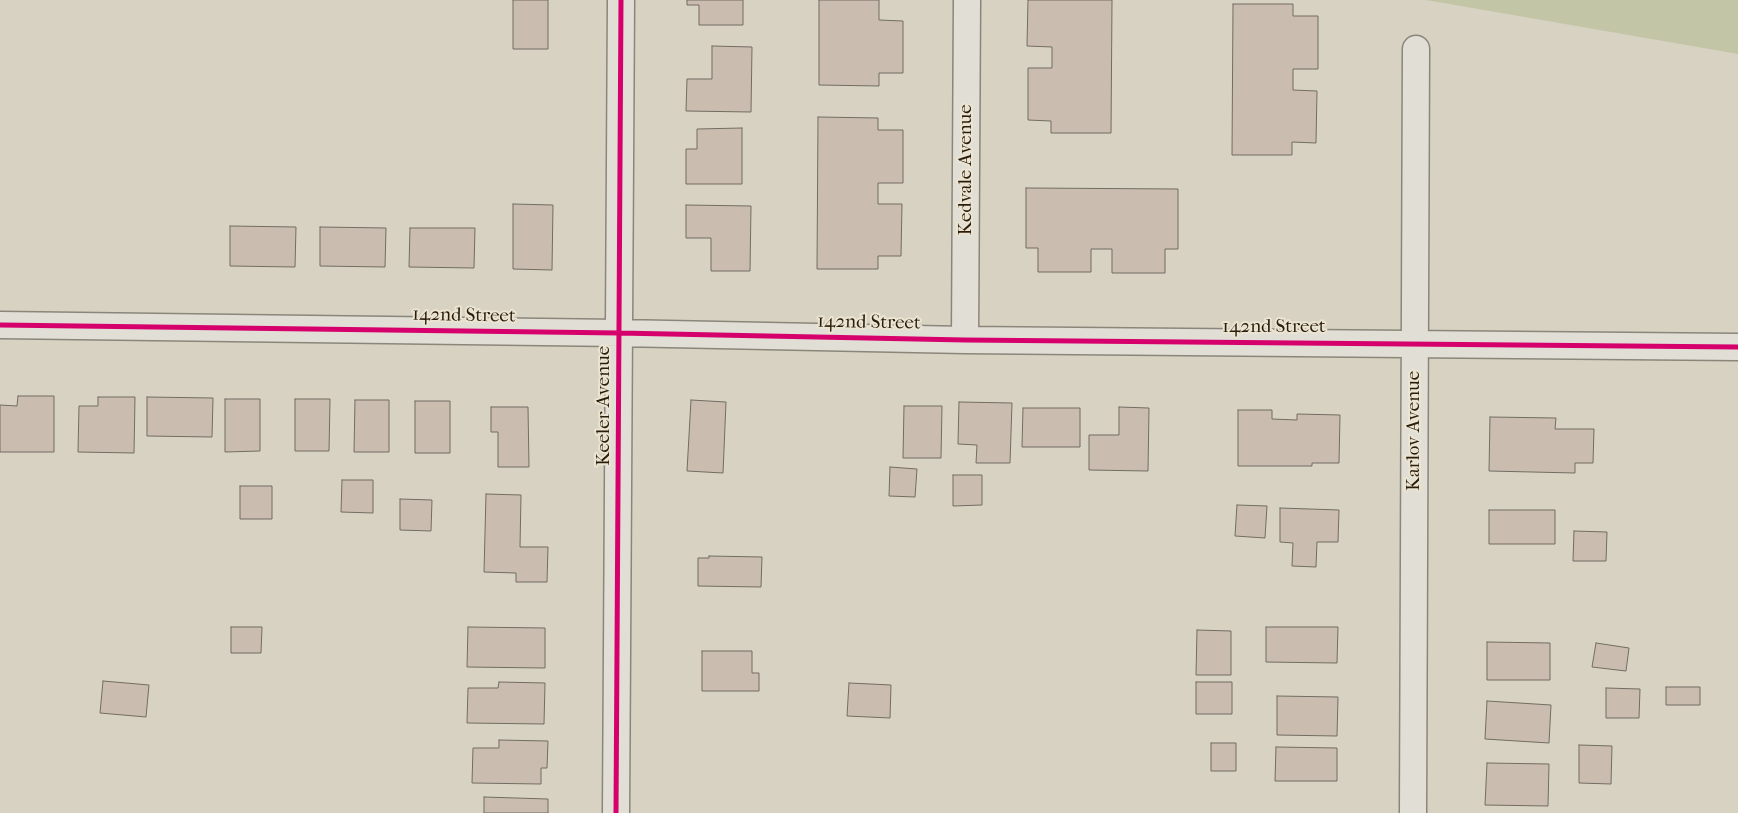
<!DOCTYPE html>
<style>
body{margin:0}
canvas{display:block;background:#d7d2c2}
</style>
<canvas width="1738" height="813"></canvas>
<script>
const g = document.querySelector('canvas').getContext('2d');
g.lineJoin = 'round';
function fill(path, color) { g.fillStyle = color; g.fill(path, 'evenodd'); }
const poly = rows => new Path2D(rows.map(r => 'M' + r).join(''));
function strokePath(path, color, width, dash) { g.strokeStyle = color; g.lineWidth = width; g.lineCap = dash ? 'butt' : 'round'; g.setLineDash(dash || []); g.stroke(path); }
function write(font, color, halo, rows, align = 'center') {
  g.font = font + ' "IM FELL French Canon",serif'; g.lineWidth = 4; g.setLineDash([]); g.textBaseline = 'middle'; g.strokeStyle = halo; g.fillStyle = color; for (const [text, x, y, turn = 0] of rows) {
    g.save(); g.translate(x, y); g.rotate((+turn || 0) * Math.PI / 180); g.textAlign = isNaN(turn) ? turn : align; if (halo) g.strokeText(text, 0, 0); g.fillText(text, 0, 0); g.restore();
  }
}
const green = poly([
 [1426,0,1738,0,1738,54]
]);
const building = poly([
 [513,0,548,0,548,49,513,49,513,0],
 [687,0,743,0,743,25,699,25,699,5,687,5,687,0],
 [819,0,879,0,879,20,903,21,903,73,879,73,879,86,819,85,819,0],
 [1028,0,1112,0,1111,133,1051,133,1051,121,1028,120,1028,68,1052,68,1052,47,1027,46,1028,0],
 [1233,4,1293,4,1293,16,1318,16,1318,69,1293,69,1293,90,1317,91,1316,143,1292,142,1292,155,1232,155,1233,4],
 [712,46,752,47,751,112,686,111,687,79,712,79,712,46],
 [818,117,878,118,878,130,903,130,903,183,878,183,878,204,902,204,901,256,878,256,878,269,817,269,818,117],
 [742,128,742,184,686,184,686,149,697,149,697,129,742,128],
 [1026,188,1178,189,1178,249,1165,249,1165,273,1112,273,1112,249,1091,249,1091,272,1038,272,1038,248,1026,248,1026,188],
 [513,204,553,205,552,270,513,269,513,204],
 [686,205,751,206,750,271,711,271,711,238,686,238,686,205],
 [230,226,296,227,295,267,230,266,230,226],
 [320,227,386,228,385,267,320,266,320,227],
 [410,228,475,228,474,268,409,267,410,228],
 [18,396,54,396,54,452,0,452,0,405,17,406,18,396],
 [98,397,135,397,134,453,78,452,79,406,98,406,98,397],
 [147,397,213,398,212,437,147,436,147,397],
 [225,399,260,399,260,451,225,452,225,399],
 [295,399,330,399,329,451,295,451,295,399],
 [355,400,389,400,389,452,354,452,355,400],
 [691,400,726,402,723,473,687,471,691,400],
 [415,401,450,401,450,453,415,453,415,401],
 [959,402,1012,403,1010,463,976,463,977,445,958,444,959,402],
 [904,406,942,406,941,458,903,458,904,406],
 [491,407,528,407,529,467,498,467,498,432,491,432,491,407],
 [1119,407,1149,408,1148,471,1089,470,1089,435,1119,435,1119,407],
 [1023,408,1080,408,1080,447,1022,447,1023,408],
 [1238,410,1272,410,1272,419,1297,420,1297,414,1340,415,1339,463,1312,463,1312,466,1238,466,1238,410],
 [1490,417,1556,418,1555,429,1594,429,1593,463,1575,463,1575,473,1489,471,1490,417],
 [890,467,917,469,915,497,889,496,890,467],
 [953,475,982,475,982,505,953,506,953,475],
 [342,480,373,480,373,513,341,512,342,480],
 [240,486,272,486,272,519,240,519,240,486],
 [486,494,521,495,520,547,548,547,547,582,516,582,516,573,484,572,486,494],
 [400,499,432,500,431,531,400,530,400,499],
 [1237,505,1267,506,1265,538,1235,536,1237,505],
 [1280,508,1339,510,1338,542,1317,542,1316,567,1292,566,1293,543,1280,542,1280,508],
 [1489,510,1555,510,1555,544,1489,544,1489,510],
 [1574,531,1607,532,1606,561,1573,561,1574,531],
 [709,556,762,557,761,587,698,586,698,558,709,558,709,556],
 [231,627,262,627,261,653,231,653,231,627],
 [468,627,545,628,545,668,467,667,468,627],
 [1266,627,1338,627,1337,663,1266,662,1266,627],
 [1197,630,1231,631,1231,675,1196,675,1197,630],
 [1487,642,1550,643,1550,680,1487,680,1487,642],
 [1596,643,1629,648,1626,671,1592,667,1596,643],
 [702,651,752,651,752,673,759,673,759,691,702,691,702,651],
 [103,681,149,685,146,717,100,713,103,681],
 [499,682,545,683,544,724,467,723,468,688,498,688,499,682],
 [1196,682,1232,682,1232,714,1196,714,1196,682],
 [849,683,891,685,890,718,847,716,849,683],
 [1666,687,1700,687,1700,705,1666,705,1666,687],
 [1606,688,1640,689,1639,718,1606,718,1606,688],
 [1277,696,1338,697,1337,736,1277,735,1277,696],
 [1487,701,1551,705,1549,743,1485,739,1487,701],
 [499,740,548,741,547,768,541,768,541,784,472,783,473,748,499,748,499,740],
 [1211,743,1236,743,1236,771,1211,771,1211,743],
 [1579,745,1612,746,1611,784,1579,783,1579,745],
 [1276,747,1337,748,1337,781,1275,781,1276,747],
 [1487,763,1549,764,1548,806,1485,805,1487,763],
 [484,797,548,799,548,813,484,813,484,797]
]);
const minor = poly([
 [0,325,619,333,965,340,1738,347],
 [965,340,967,0],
 [616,813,621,0],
 [1413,813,1416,49]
]);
const cycleway = poly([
 [0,325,619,333,965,340,1738,347],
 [616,813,621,0]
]);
const streetNames = [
 ["Kedvale Avenue",966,170,-90],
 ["142nd Street",464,316,1],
 ["142nd Street",869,323,1],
 ["142nd Street",1274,327],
 ["Keeler Avenue",604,406,-90],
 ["Karlov Avenue",1414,431,-90]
];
fill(green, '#c3c6a6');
fill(building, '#cbbcb0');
strokePath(building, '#726d62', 1);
strokePath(minor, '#8b867a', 29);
strokePath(minor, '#e1ded6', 26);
strokePath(cycleway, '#d6006c', 5);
write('19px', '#291c09', '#ebe4d2', streetNames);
</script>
